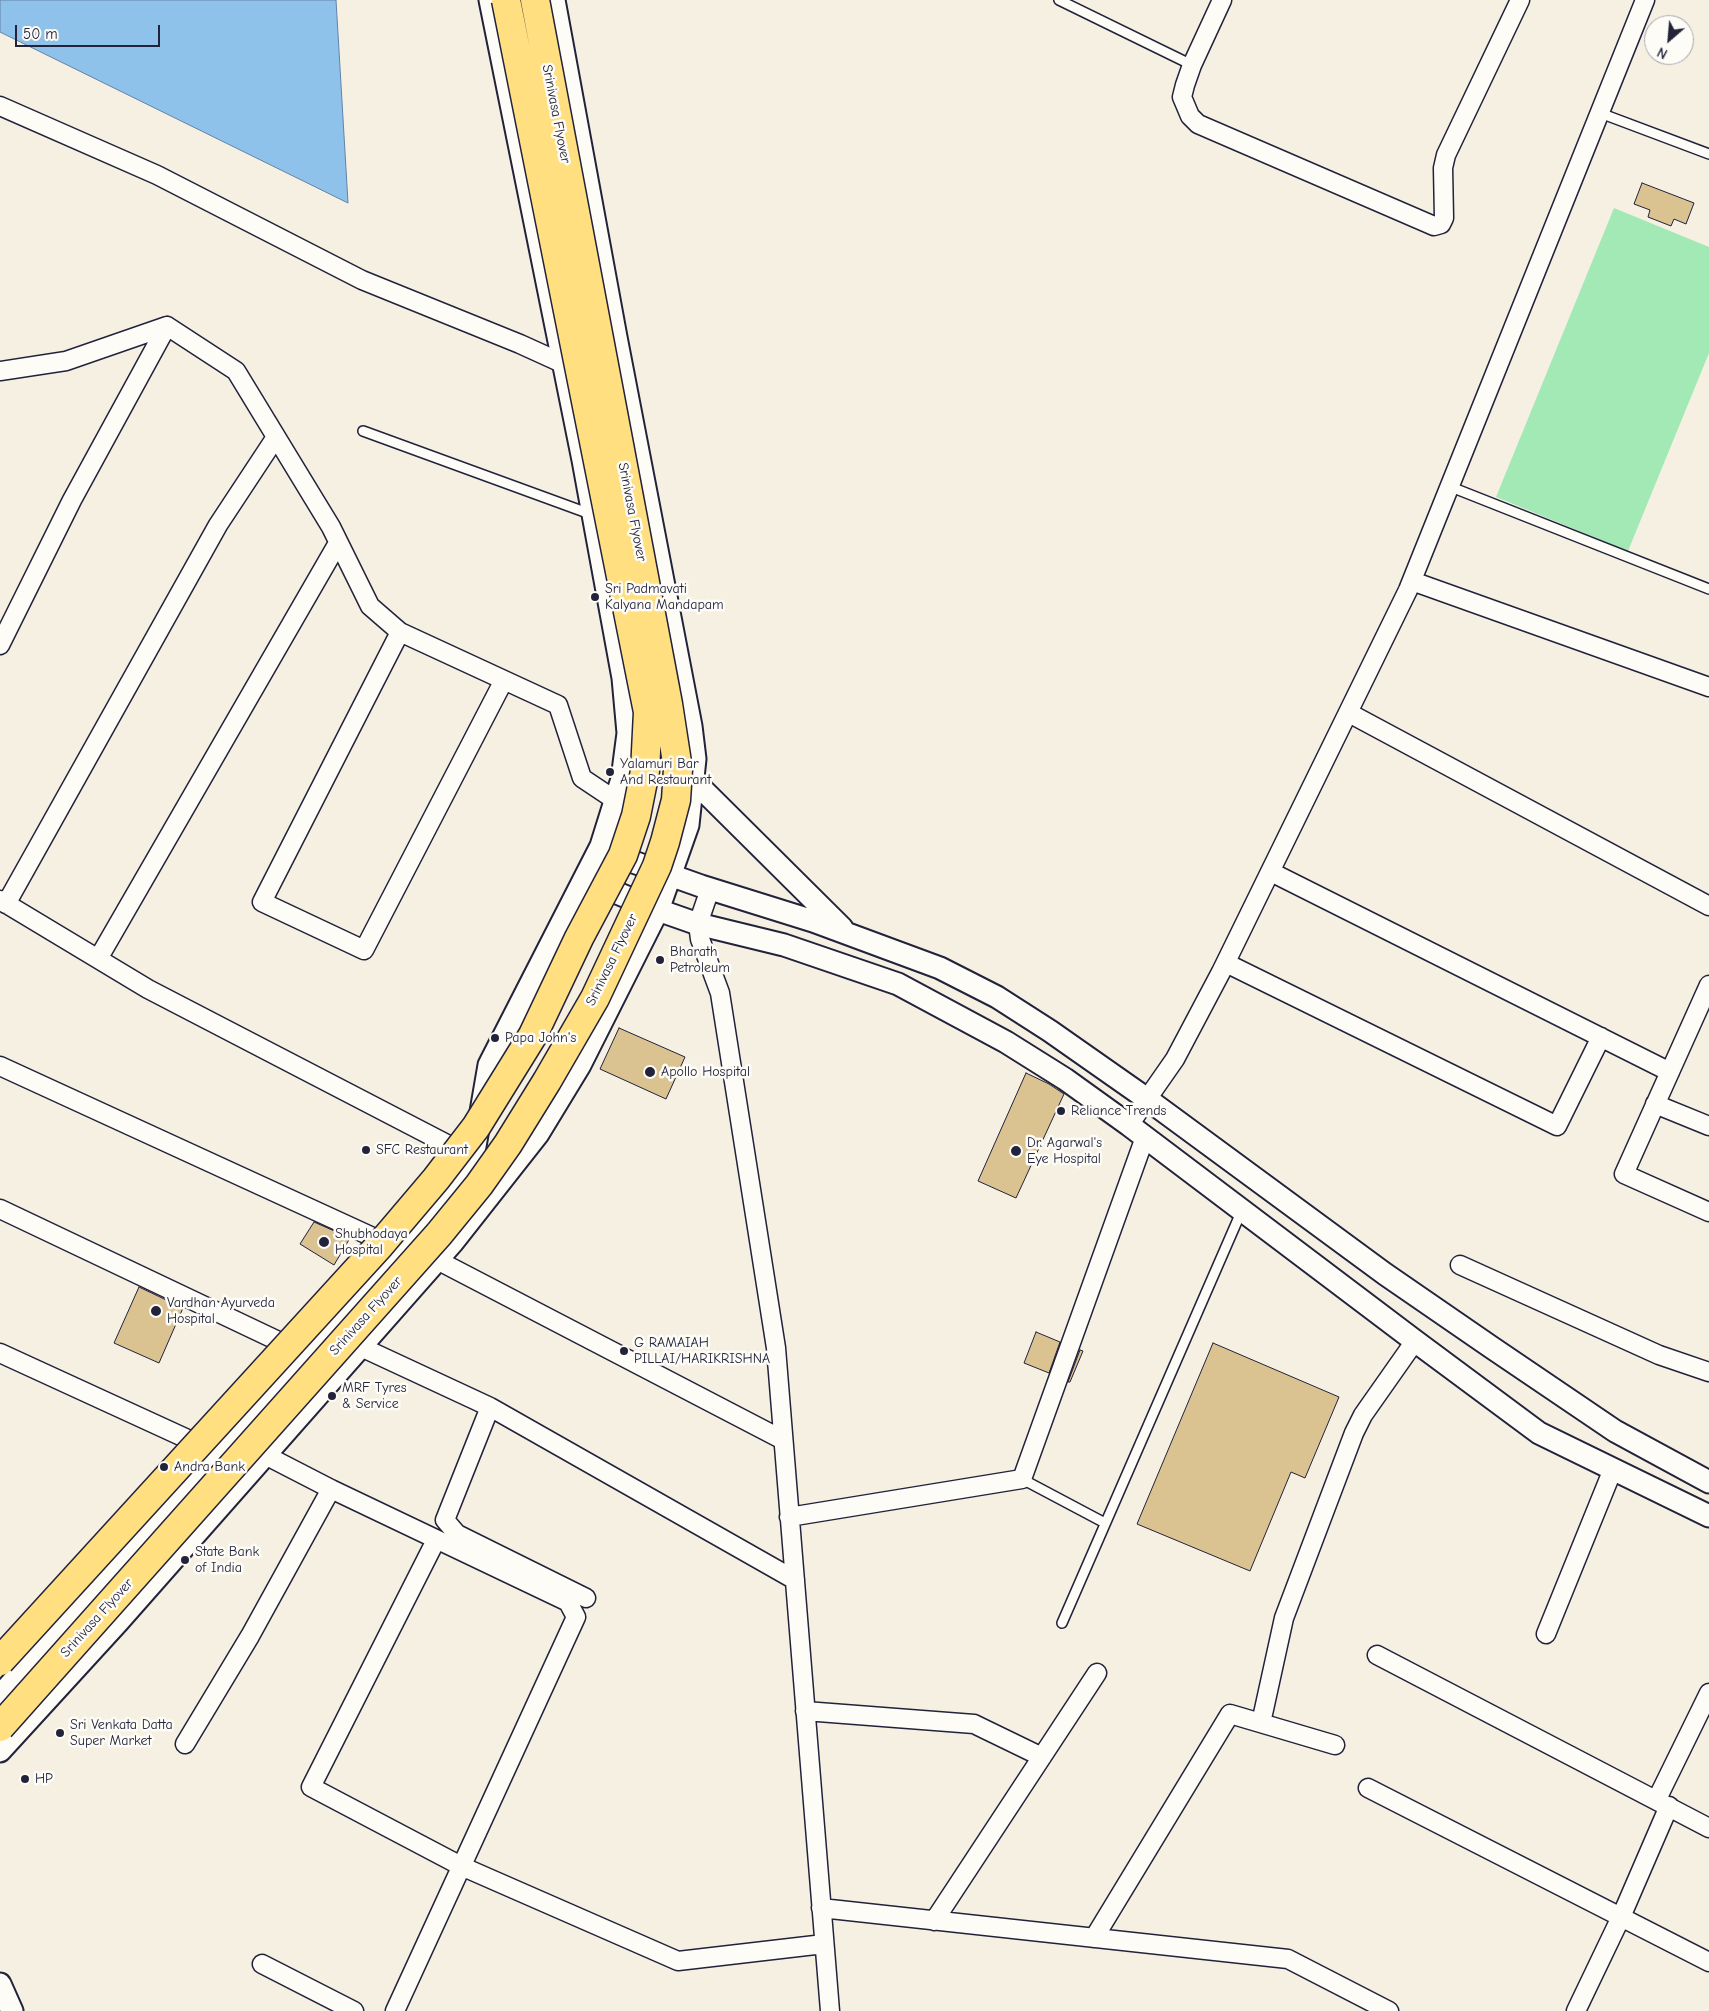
<!DOCTYPE html>
<style>
body{margin:0}
#map{position:relative;width:1709px;height:2011px;overflow:hidden;background:#f6f0e3;font-family:"Comic Neue",sans-serif}
canvas{display:block}
.north{position:absolute;left:1644px;top:15px;width:50px;height:50px;box-sizing:border-box;background:#fdfcf7;border:1px solid #a5a5ac;border-radius:50%;rotate:207deg;font-size:14px;font-weight:700;line-height:20px;text-align:center;color:#22223b}
.north::after{content:'';display:block;margin:auto;width:18px;height:22px;background:#22223b;clip-path:polygon(50% 0,100% 100%,50% 72%,0 100%)}
.scale{position:absolute;left:15px;top:25px;width:145px;height:22px;box-sizing:border-box;border:2px solid #22223b;border-top:0;padding-left:6px;font-size:15px;line-height:18px;white-space:nowrap;color:#22223b;-webkit-text-stroke:4px #fdfcf7;paint-order:stroke}
</style>
<div id="map">
<canvas width="1709" height="2011"></canvas>
<div class="north">N</div>
<div class="scale">50 m</div>
</div>
<script>
const g = document.querySelector('canvas').getContext('2d');
g.lineJoin = 'round';
function fill(path, color) { g.fillStyle = color; g.fill(path, 'evenodd'); }
const poly = rows => new Path2D(rows.map(r => 'M' + r).join(''));
function strokePath(path, color, width, dash) { g.strokeStyle = color; g.lineWidth = width; g.lineCap = dash ? 'butt' : 'round'; g.setLineDash(dash || []); g.stroke(path); }
function write(font, color, halo, rows, align = 'center') {
  g.font = font + ' "Comic Neue",sans-serif'; g.lineWidth = 5; g.setLineDash([]); g.textBaseline = 'middle'; g.strokeStyle = halo; g.fillStyle = color; for (const [text, x, y, turn = 0] of rows) {
    g.save(); g.translate(x, y); g.rotate((+turn || 0) * Math.PI / 180); g.textAlign = isNaN(turn) ? turn : align; if (halo) g.strokeText(text, 0, 0); g.fillText(text, 0, 0); g.restore();
  }
}
const green = poly([
 [1614,208,1709,247,1709,353,1628,551,1496,497]
]);
const water = poly([
 [0,0,336,0,348,203,0,32,0,0]
]);
const building = poly([
 [1642,183,1694,203,1686,224,1674,219,1671,226,1648,217,1650,210,1634,204,1642,183],
 [619,1028,685,1057,666,1099,600,1069,619,1028],
 [1026,1073,1049,1084,1064,1094,1016,1198,978,1181,1026,1073],
 [314,1222,350,1238,334,1265,300,1244,314,1222],
 [139,1287,183,1308,159,1363,114,1343,139,1287],
 [1036,1332,1060,1342,1049,1373,1024,1363,1036,1332],
 [1213,1343,1339,1397,1305,1478,1291,1472,1250,1571,1137,1524,1213,1343],
 [1080,1350,1083,1351,1070,1382,1068,1382,1080,1350]
]);
const service = poly([
 [1059,0,1192,65],
 [1600,113,1709,154],
 [363,431,593,515],
 [1451,487,1709,589],
 [1022,1479,1105,1523],
 [1062,1623,1242,1210]
]);
const minor = poly([
 [1222,0,1192,65,1185,85,1182,97,1190,116,1198,124,1434,226,1441,224,1444,218,1443,168,1446,155,1520,0],
 [0,106,157,175,362,280,520,344,564,364],
 [0,371,66,361,167,326],
 [1412,581,1709,687],
 [400,632,262,902,364,950,504,680],
 [0,645,72,500,167,326,236,371,331,527,370,606,400,632,558,705,582,778,615,800],
 [1349,713,1709,906],
 [1271,872,1670,1072],
 [710,889,698,924,700,939,720,993,776,1348,830,2011],
 [0,900,148,989,466,1154],
 [6,904,218,525,276,437],
 [98,959,338,543],
 [1226,963,1557,1126,1601,1037],
 [1709,985,1624,1174,1709,1212],
 [0,1066,390,1245],
 [1655,1104,1709,1126],
 [1129,1125,1175,1059,1221,972,1408,590,1645,0],
 [0,1209,295,1349],
 [437,1260,783,1440],
 [1460,1265,1659,1355,1709,1372],
 [361,1347,490,1407,795,1580],
 [0,1353,207,1448],
 [490,1407,445,1520,457,1534,586,1598],
 [265,1455,331,1489,568,1602,576,1617,395,2011],
 [789,1517,1022,1479,1145,1137],
 [436,1540,311,1787,461,1866,678,1961,824,1944],
 [1546,1634,1613,1469],
 [1377,1655,1709,1828],
 [805,1711,974,1724,1042,1757],
 [1261,1723,1284,1618,1354,1433,1363,1415,1415,1341],
 [185,1744,250,1636,331,1489],
 [1368,1788,1709,1962],
 [1657,1799,1709,1693],
 [821,1908,1288,1959,1389,2011],
 [934,1921,1097,1673],
 [1094,1938,1230,1714,1335,1745],
 [262,1964,354,2011],
 [1576,2011,1621,1917,1669,1806]
]);
const tertiary = poly([
 [693,780,842,928],
 [608,853,701,886,813,921,940,968,997,997,1050,1031,1147,1099,1385,1274,1491,1347,1615,1431,1709,1482],
 [593,883,658,910,698,924,784,945,898,984,1006,1042,1065,1079,1129,1125,1415,1341,1539,1433,1709,1516],
 [0,1696,397,1249,454,1184,473,1158,489,1065,601,846,622,779,628,733,623,678,583,460,490,0],
 [0,1751,118,1622,453,1242,538,1134,580,1065,658,910,688,825,695,759,691,726,616,337,554,0],
 [0,1984,12,2011]
]);
const primaryBridge = poly([
 [0,1661,380,1245,436,1179,476,1127,533,1035,579,938,623,855,636,816,645,771,648,712,506,0],
 [0,1727,439,1234,479,1185,508,1144,547,1081,595,998,657,866,665,842,676,800,678,769,668,704,535,0]
]);
const markers = [
 [595,597,5,"#22223b"],
 [610,772,5,"#22223b"],
 [660,960,5,"#22223b"],
 [495,1038,5,"#22223b"],
 [650,1072,6,"#22223b"],
 [1061,1111,5,"#22223b"],
 [366,1150,5,"#22223b"],
 [1016,1151,6,"#22223b"],
 [324,1242,6,"#22223b"],
 [156,1311,6,"#22223b"],
 [624,1351,5,"#22223b"],
 [332,1396,5,"#22223b"],
 [164,1467,5,"#22223b"],
 [185,1560,5,"#22223b"],
 [60,1733,5,"#22223b"],
 [25,1779,5,"#22223b"]
];
const streetNames = [
 ["Srinivasa Flyover",556,114,79],
 ["Srinivasa Flyover",632,512,79],
 ["Srinivasa Flyover",612,960,-64],
 ["Srinivasa Flyover",366,1316,-48],
 ["Srinivasa Flyover",97,1618,-48]
];
const poiNames = [
 ["Sri Padmavati",605,589],
 ["Kalyana Mandapam",605,605],
 ["Yalamuri Bar",620,764],
 ["And Restaurant",620,780],
 ["Bharath",670,952],
 ["Petroleum",670,968],
 ["Papa John's",505,1038],
 ["Apollo Hospital",661,1072],
 ["Reliance Trends",1071,1111],
 ["Dr. Agarwal's",1027,1143],
 ["Eye Hospital",1027,1159],
 ["SFC Restaurant",376,1150],
 ["Shubhodaya",335,1234],
 ["Hospital",335,1250],
 ["Vardhan Ayurveda",167,1303],
 ["Hospital",167,1319],
 ["G RAMAIAH",634,1343],
 ["PILLAI/HARIKRISHNA",634,1359],
 ["MRF Tyres",342,1388],
 ["& Service",342,1404],
 ["Andra Bank",174,1467],
 ["State Bank",195,1552],
 ["of India",195,1568],
 ["Sri Venkata Datta",70,1725],
 ["Super Market",70,1741],
 ["HP",35,1779]
];
fill(green, '#a3e9b6');
fill(water, '#8fc2eb');
strokePath(water, '#6382a5', 1);
fill(building, '#dac291');
strokePath(building, '#22223b', 1);
strokePath(service, '#22223b', 12);
strokePath(minor, '#22223b', 21);
strokePath(tertiary, '#22223b', 25);
strokePath(service, '#fdfcf7', 9);
strokePath(minor, '#fdfcf7', 18);
strokePath(tertiary, '#fdfcf7', 21);
strokePath(primaryBridge, '#22223b', 31, []);
strokePath(primaryBridge, '#ffdf80', 28);
for (const [x, y, r, color] of markers) { const dot = new Path2D(); dot.arc(x, y, r, 0, 2 * Math.PI); g.fillStyle = color; g.fill(dot); strokePath(dot, '#fdfcf7', 2); }
write('14px', '#22223b', '#fdfcf7', streetNames);
write('14px', '#22223b', '#fdfcf7', poiNames, 'left');
</script>
